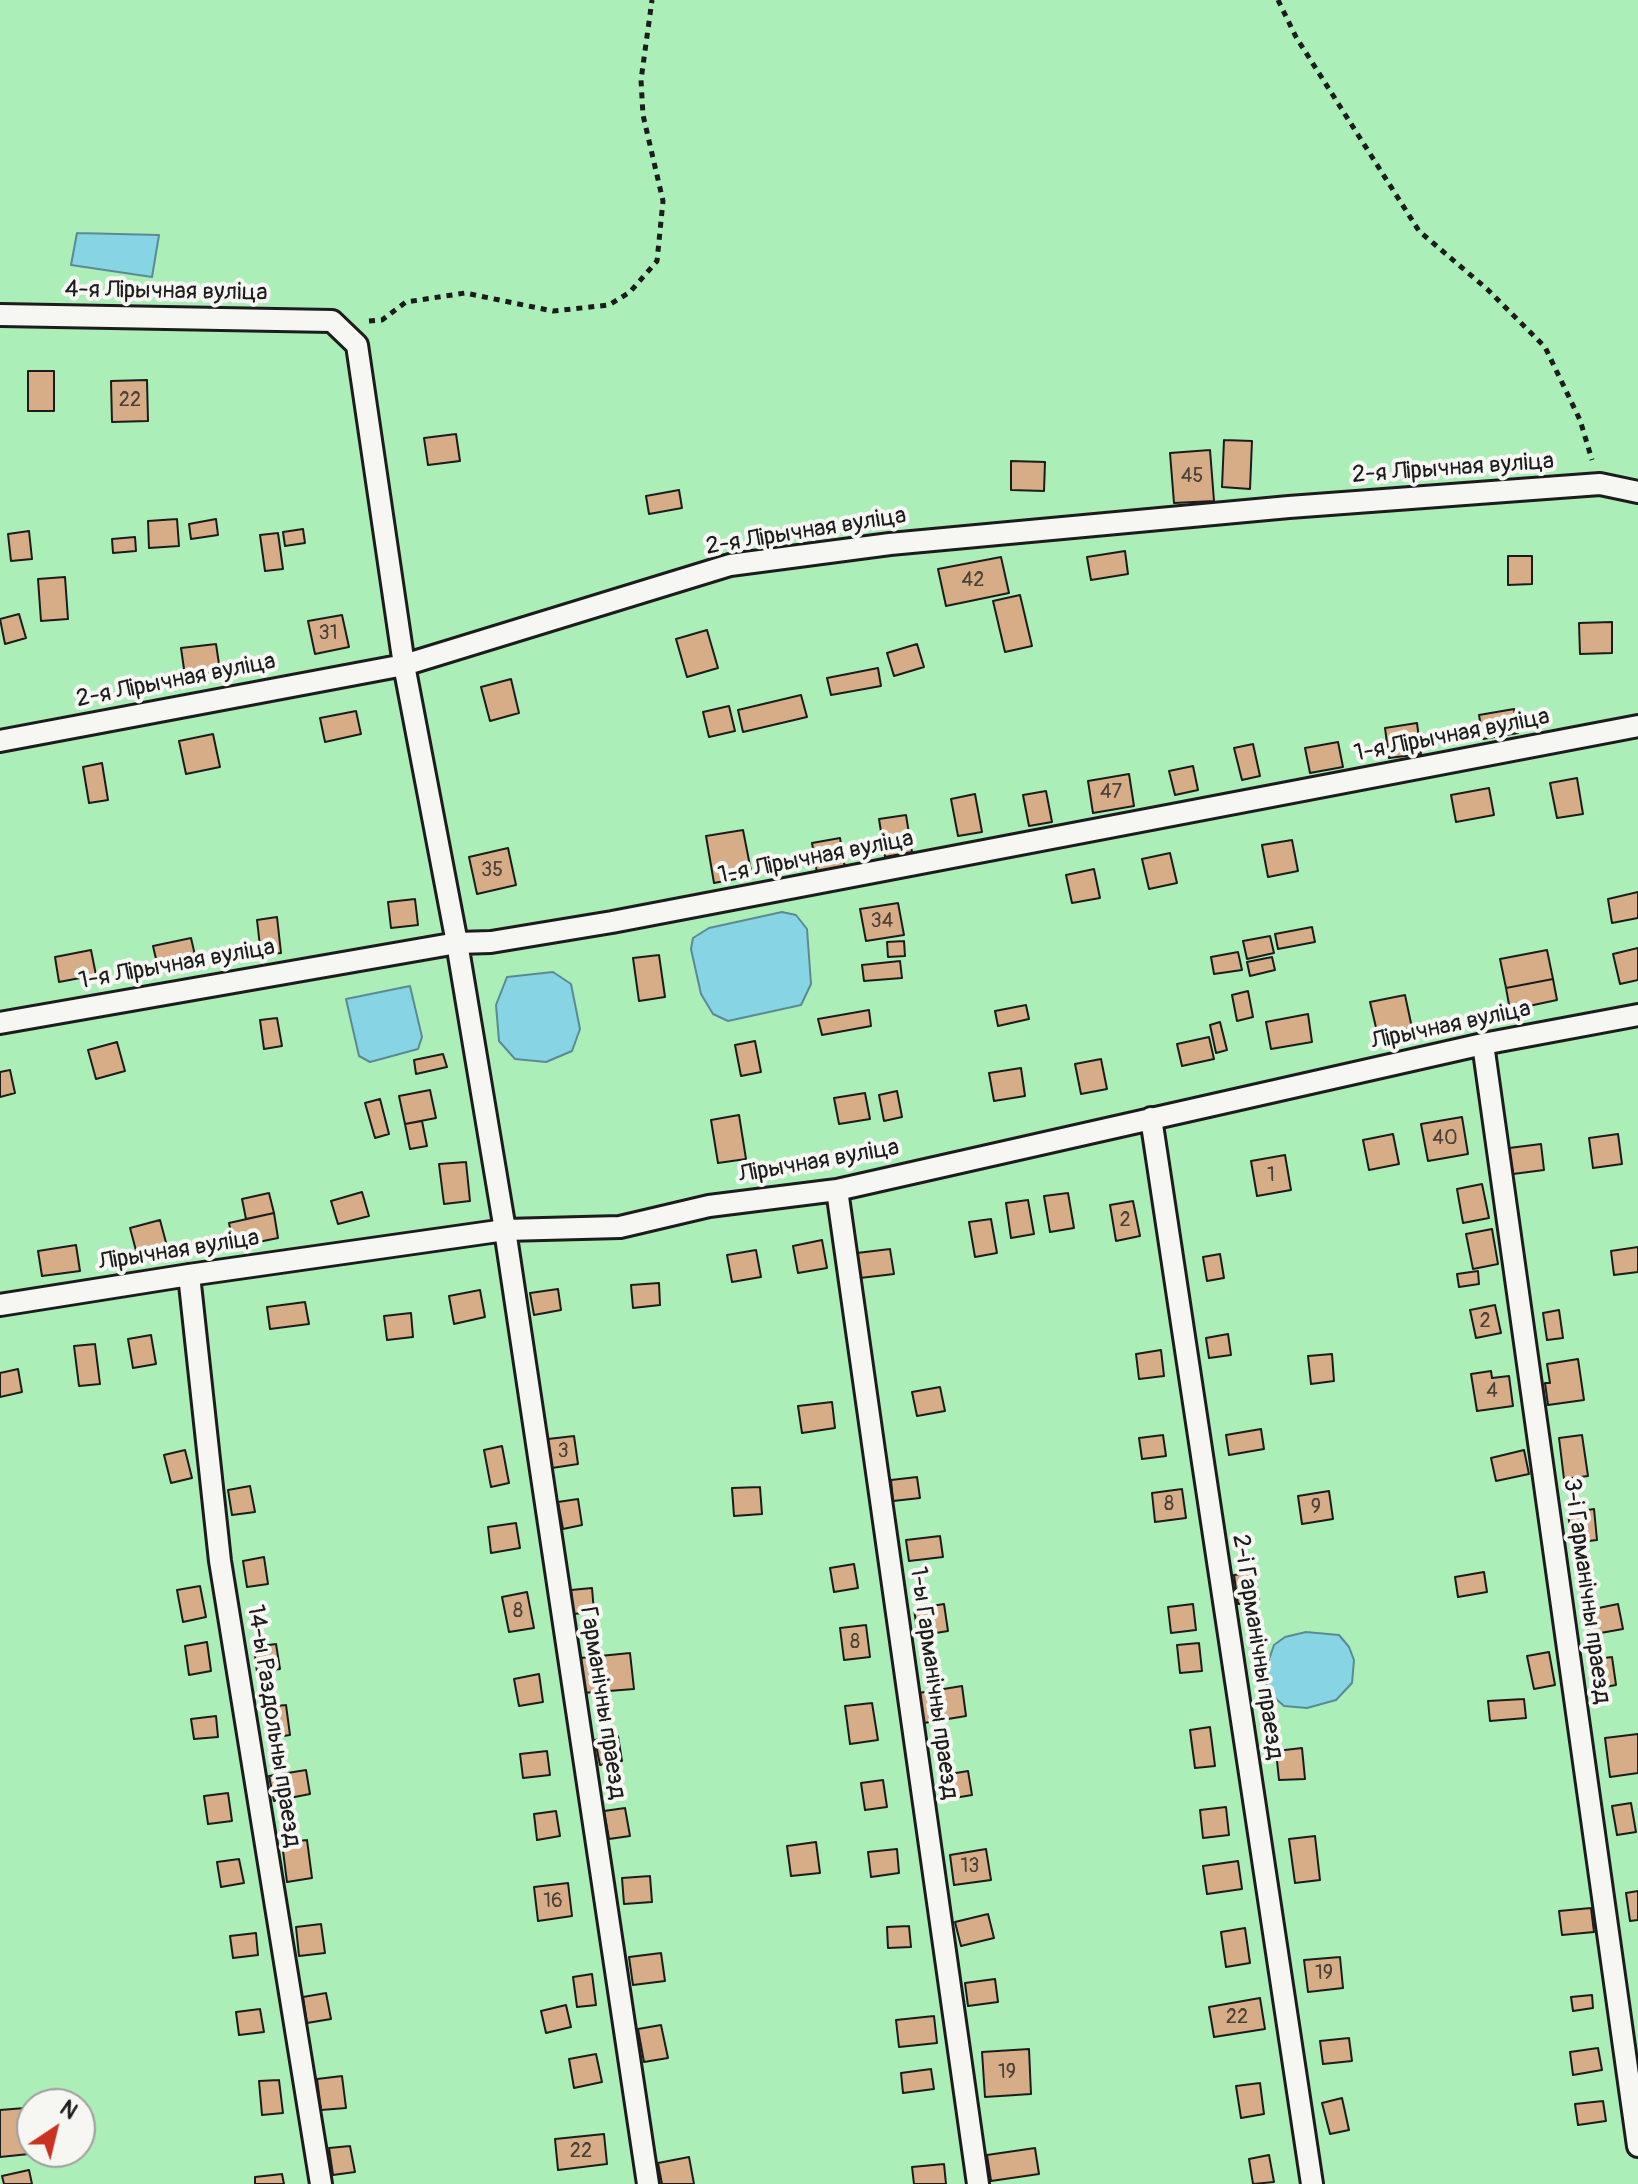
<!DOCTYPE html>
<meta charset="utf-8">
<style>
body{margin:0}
#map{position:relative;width:1638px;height:2184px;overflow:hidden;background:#f6f6f2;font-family:Pangolin,sans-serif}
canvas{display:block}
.north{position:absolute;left:16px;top:2088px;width:80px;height:80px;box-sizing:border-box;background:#f6f6f2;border:2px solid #9f9f9c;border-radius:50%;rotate:35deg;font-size:22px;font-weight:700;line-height:32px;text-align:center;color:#1c1c1c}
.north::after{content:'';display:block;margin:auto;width:28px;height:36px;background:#c8321e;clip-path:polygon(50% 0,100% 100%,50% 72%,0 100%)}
</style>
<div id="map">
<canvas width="1638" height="2184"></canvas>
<div class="north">N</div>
</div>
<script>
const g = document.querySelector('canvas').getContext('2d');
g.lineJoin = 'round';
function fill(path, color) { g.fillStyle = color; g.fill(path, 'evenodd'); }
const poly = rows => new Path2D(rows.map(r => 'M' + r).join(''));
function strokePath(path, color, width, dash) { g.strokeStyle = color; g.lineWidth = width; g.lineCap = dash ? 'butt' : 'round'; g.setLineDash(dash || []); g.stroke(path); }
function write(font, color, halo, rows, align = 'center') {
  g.font = font + ' Pangolin,sans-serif'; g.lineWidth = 8; g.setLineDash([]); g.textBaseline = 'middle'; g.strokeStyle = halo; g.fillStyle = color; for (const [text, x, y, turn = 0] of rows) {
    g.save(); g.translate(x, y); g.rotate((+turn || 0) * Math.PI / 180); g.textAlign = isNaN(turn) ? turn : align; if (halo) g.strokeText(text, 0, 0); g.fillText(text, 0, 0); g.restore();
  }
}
const green = poly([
 [0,0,1638,0,1638,2184,0,2184],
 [32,2104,80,2104,80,2152,32,2152]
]);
const water = poly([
 [77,233,159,235,152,277,71,265,77,233],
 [782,912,796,915,807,929,811,984,801,1005,728,1021,713,1014,701,994,691,949,693,938,709,928,782,912],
 [553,972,571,984,580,1029,572,1051,546,1062,515,1059,499,1041,496,1005,507,977,553,972],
 [410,986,422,1037,418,1049,370,1062,359,1056,346,999,410,986],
 [1306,1632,1339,1635,1349,1647,1354,1660,1352,1683,1336,1700,1307,1708,1284,1706,1267,1691,1266,1668,1274,1645,1285,1637,1306,1632]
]);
const building = poly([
 [28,371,54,371,54,411,28,411,28,371],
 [147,380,148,421,112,422,111,381,147,380],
 [456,434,460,461,428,465,424,438,456,434],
 [1224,440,1252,441,1250,489,1222,487,1224,440],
 [1210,450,1214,501,1174,503,1170,453,1210,450],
 [1011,461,1045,462,1044,491,1011,490,1011,461],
 [679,490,682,508,649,514,646,496,679,490],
 [177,519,179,546,149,548,148,521,177,519],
 [216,519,218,535,191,539,189,524,216,519],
 [303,529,305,543,285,546,283,532,303,529],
 [29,531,32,559,11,561,8,534,29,531],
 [278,533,283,569,265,571,260,535,278,533],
 [135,537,136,551,113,553,112,539,135,537],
 [1125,551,1128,574,1091,580,1087,557,1125,551],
 [1508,556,1532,556,1532,584,1508,585,1508,556],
 [1001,557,1009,593,946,606,938,569,1001,557],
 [65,577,68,619,41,621,38,579,65,577],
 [1020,595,1032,646,1005,652,993,601,1020,595],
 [19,614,26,638,5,644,0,619,19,614],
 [342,615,349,647,315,654,308,621,342,615],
 [1612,622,1612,653,1580,654,1579,623,1612,622],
 [707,630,718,668,687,677,676,639,707,630],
 [216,644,220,671,185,676,181,648,216,644],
 [917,644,924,667,894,676,887,653,917,644],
 [878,668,881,686,831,695,827,678,878,668],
 [511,679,519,713,490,721,481,687,511,679],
 [801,695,807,717,743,732,738,710,801,695],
 [729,706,735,731,709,737,703,712,729,706],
 [1514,709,1518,733,1483,739,1479,715,1514,709],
 [356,711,361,734,325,742,320,718,356,711],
 [1417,723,1421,754,1389,758,1385,728,1417,723],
 [213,734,220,767,186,774,179,741,213,734],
 [1338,742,1343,767,1310,773,1305,748,1338,742],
 [1253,744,1260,776,1242,780,1234,748,1253,744],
 [102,763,108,800,89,803,83,767,102,763],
 [1193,766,1198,790,1175,795,1169,771,1193,766],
 [1129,774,1134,806,1093,813,1088,781,1129,774],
 [1577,778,1583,814,1557,818,1550,783,1577,778],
 [1489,788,1494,815,1456,822,1451,795,1489,788],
 [1046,791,1052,822,1029,826,1023,795,1046,791],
 [975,794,982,832,958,836,951,799,975,794],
 [906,815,912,852,885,857,879,819,906,815],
 [743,830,752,876,714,883,706,836,743,830],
 [840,838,845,868,817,873,812,843,840,838],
 [1292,840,1298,871,1268,877,1262,845,1292,840],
 [508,848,516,885,477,894,469,857,508,848],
 [1170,853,1177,883,1149,889,1142,859,1170,853],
 [1094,869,1100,898,1072,903,1066,875,1094,869],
 [1638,892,1638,918,1612,923,1608,899,1638,892],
 [415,899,418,925,391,928,388,902,415,899],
 [898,903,904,935,866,941,860,909,898,903],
 [277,917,281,953,261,955,257,920,277,917],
 [1312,927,1315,942,1278,949,1275,934,1312,927],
 [1270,936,1274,953,1247,959,1243,941,1270,936],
 [191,938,197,964,159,972,153,946,191,938],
 [904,941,905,956,888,957,887,942,904,941],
 [1638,948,1638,980,1620,984,1613,954,1638,948],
 [91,950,96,975,59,982,55,957,91,950],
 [1547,950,1553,979,1506,988,1500,959,1547,950],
 [1238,952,1242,970,1214,974,1211,957,1238,952],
 [659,955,665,997,639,1001,633,958,659,955],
 [1272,957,1275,970,1250,976,1247,962,1272,957],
 [900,961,902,978,864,981,862,965,900,961],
 [1553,979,1557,1000,1510,1010,1506,988,1553,979],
 [1248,991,1253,1017,1237,1021,1232,995,1248,991],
 [1405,995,1412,1028,1378,1036,1370,1002,1405,995],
 [1026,1005,1029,1019,998,1026,995,1011,1026,1005],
 [869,1010,871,1026,822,1035,818,1019,869,1010],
 [1308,1014,1312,1042,1271,1049,1266,1022,1308,1014],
 [277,1018,282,1046,264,1049,260,1020,277,1018],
 [1220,1022,1227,1050,1216,1053,1210,1025,1220,1022],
 [1209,1037,1214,1059,1182,1066,1177,1044,1209,1037],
 [755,1041,761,1072,741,1076,735,1045,755,1041],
 [117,1042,125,1071,96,1079,88,1050,117,1042],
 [443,1054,447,1067,416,1074,414,1060,443,1054],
 [1101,1059,1107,1089,1081,1094,1075,1064,1101,1059],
 [1021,1068,1025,1096,994,1101,989,1073,1021,1068],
 [10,1070,15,1093,0,1097,0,1072,10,1070],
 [430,1090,436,1118,405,1124,399,1096,430,1090],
 [897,1091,902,1117,884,1121,879,1095,897,1091],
 [865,1093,870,1119,839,1124,834,1098,865,1093],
 [380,1099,389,1134,375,1138,365,1103,380,1099],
 [739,1115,746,1159,718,1163,711,1120,739,1115],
 [1462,1117,1468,1154,1428,1161,1421,1124,1462,1117],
 [422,1121,427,1146,410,1149,405,1124,422,1121],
 [1393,1134,1399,1164,1369,1170,1363,1140,1393,1134],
 [1618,1134,1622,1164,1593,1168,1589,1138,1618,1134],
 [1541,1144,1544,1170,1513,1174,1509,1148,1541,1144],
 [1285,1155,1291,1190,1257,1196,1251,1161,1285,1155],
 [466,1162,470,1201,444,1204,439,1164,466,1162],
 [1482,1184,1489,1218,1463,1223,1457,1189,1482,1184],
 [362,1192,369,1216,338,1224,331,1201,362,1192],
 [269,1193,274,1213,246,1219,242,1199,269,1193],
 [1068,1193,1074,1228,1050,1232,1044,1196,1068,1193],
 [1028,1200,1034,1234,1011,1238,1006,1203,1028,1200],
 [1133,1201,1140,1236,1116,1241,1110,1205,1133,1201],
 [274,1213,278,1238,234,1247,229,1223,274,1213],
 [991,1219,997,1253,975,1257,969,1222,991,1219],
 [160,1220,168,1250,138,1258,130,1228,160,1220],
 [1492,1229,1498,1264,1473,1269,1466,1234,1492,1229],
 [822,1240,827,1268,798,1273,793,1246,822,1240],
 [76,1245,80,1271,42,1276,38,1251,76,1245],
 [1638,1247,1638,1272,1614,1275,1611,1251,1638,1247],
 [890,1249,894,1274,860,1278,857,1253,890,1249],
 [756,1250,761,1277,732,1282,727,1255,756,1250],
 [1220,1254,1224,1278,1207,1281,1203,1257,1220,1254],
 [1478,1271,1479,1284,1459,1287,1457,1274,1478,1271],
 [659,1283,660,1305,633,1308,631,1285,659,1283],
 [558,1289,561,1310,534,1315,530,1293,558,1289],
 [480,1290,485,1317,454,1324,449,1296,480,1290],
 [305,1302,309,1324,270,1329,267,1307,305,1302],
 [1495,1305,1501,1333,1476,1338,1470,1310,1495,1305],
 [1559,1310,1563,1338,1547,1340,1543,1313,1559,1310],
 [411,1313,413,1337,387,1340,384,1316,411,1313],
 [1228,1334,1231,1355,1209,1358,1206,1338,1228,1334],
 [151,1335,156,1364,133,1368,128,1339,151,1335],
 [95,1344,100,1384,79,1386,74,1346,95,1344],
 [1161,1350,1164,1376,1139,1379,1136,1354,1161,1350],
 [1332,1354,1334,1381,1311,1384,1308,1356,1332,1354],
 [1578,1359,1584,1400,1548,1405,1545,1383,1550,1383,1547,1364,1578,1359],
 [18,1369,22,1392,0,1397,0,1373,18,1369],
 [1491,1371,1492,1378,1509,1376,1513,1406,1477,1411,1471,1374,1491,1371],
 [940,1387,945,1411,917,1416,912,1392,940,1387],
 [832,1402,835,1428,802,1433,798,1406,832,1402],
 [1261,1429,1264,1449,1229,1455,1226,1435,1261,1429],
 [1163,1435,1166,1456,1142,1459,1139,1438,1163,1435],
 [1582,1435,1588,1476,1564,1479,1559,1438,1582,1435],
 [574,1436,578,1464,552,1468,548,1439,574,1436],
 [502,1446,509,1483,491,1487,484,1450,502,1446],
 [185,1450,192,1478,171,1483,164,1455,185,1450],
 [1524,1450,1529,1474,1496,1481,1491,1458,1524,1450],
 [917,1477,920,1498,893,1501,891,1480,917,1477],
 [250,1486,255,1512,232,1515,228,1490,250,1486],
 [760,1487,762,1514,734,1516,732,1488,760,1487],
 [1182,1489,1186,1518,1155,1522,1152,1493,1182,1489],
 [1329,1491,1333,1519,1302,1524,1298,1496,1329,1491],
 [578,1499,582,1525,563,1529,558,1502,578,1499],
 [1594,1509,1597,1540,1572,1543,1568,1513,1594,1509],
 [516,1523,520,1548,491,1553,488,1527,516,1523],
 [940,1536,943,1557,909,1561,906,1540,940,1536],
 [264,1557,268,1584,247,1587,243,1561,264,1557],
 [854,1564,858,1588,834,1592,830,1568,854,1564],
 [1255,1572,1259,1602,1238,1604,1234,1575,1255,1572],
 [1484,1572,1487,1592,1458,1597,1455,1577,1484,1572],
 [200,1586,206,1617,183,1622,177,1590,200,1586],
 [592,1588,594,1612,573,1614,571,1590,592,1588],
 [527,1592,534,1628,509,1632,502,1597,527,1592],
 [944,1604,948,1631,918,1636,914,1609,944,1604],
 [1193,1604,1196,1630,1171,1633,1168,1607,1193,1604],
 [1618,1604,1623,1629,1589,1635,1584,1611,1618,1604],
 [866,1625,870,1657,844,1660,840,1628,866,1625],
 [207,1642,211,1671,189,1675,185,1646,207,1642],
 [1199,1643,1202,1671,1180,1673,1177,1645,1199,1643],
 [276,1644,280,1669,257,1672,254,1647,276,1644],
 [1549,1652,1555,1685,1534,1689,1527,1656,1549,1652],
 [630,1653,634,1689,583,1693,580,1658,630,1653],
 [1612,1657,1616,1685,1593,1689,1589,1660,1612,1657],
 [539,1674,543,1702,519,1706,514,1679,539,1674],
 [962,1686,966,1716,924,1723,919,1693,962,1686],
 [1524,1699,1526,1718,1490,1721,1488,1701,1524,1699],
 [872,1703,878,1740,850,1744,845,1706,872,1703],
 [286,1705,290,1735,270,1738,266,1707,286,1705],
 [216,1716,218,1737,194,1739,191,1719,216,1716],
 [1210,1727,1215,1766,1195,1768,1190,1730,1210,1727],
 [1638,1734,1638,1773,1610,1777,1605,1738,1638,1734],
 [618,1736,622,1761,600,1765,595,1740,618,1736],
 [1302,1748,1305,1779,1279,1780,1276,1751,1302,1748],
 [547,1751,550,1775,523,1778,520,1754,547,1751],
 [306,1770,310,1794,274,1801,269,1776,306,1770],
 [968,1771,972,1795,942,1800,938,1776,968,1771],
 [883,1780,887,1807,865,1810,861,1783,883,1780],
 [228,1793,232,1821,208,1824,204,1796,228,1793],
 [1631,1803,1636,1832,1617,1835,1612,1806,1631,1803],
 [1226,1807,1229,1835,1203,1838,1200,1810,1226,1807],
 [625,1808,630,1836,609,1839,604,1811,625,1808],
 [556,1811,560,1836,537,1840,534,1814,556,1811],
 [1315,1836,1320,1880,1295,1883,1289,1839,1315,1836],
 [307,1840,312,1878,287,1882,282,1843,307,1840],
 [816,1842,820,1873,791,1876,787,1846,816,1842],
 [897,1849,899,1873,871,1877,868,1852,897,1849],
 [986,1849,991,1880,954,1885,950,1855,986,1849],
 [239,1859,244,1883,221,1887,217,1862,239,1859],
 [1238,1861,1242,1889,1207,1894,1203,1866,1238,1861],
 [650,1876,652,1902,624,1904,622,1878,650,1876],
 [568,1883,572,1916,538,1921,534,1887,568,1883],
 [1638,1891,1638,1920,1630,1921,1626,1893,1638,1891],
 [1591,1908,1594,1932,1562,1935,1559,1911,1591,1908],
 [988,1914,994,1938,961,1946,955,1922,988,1914],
 [321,1924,325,1953,299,1956,296,1927,321,1924],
 [909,1926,911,1947,888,1948,887,1927,909,1926],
 [1245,1928,1250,1963,1226,1967,1221,1932,1245,1928],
 [256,1933,258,1955,233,1958,230,1936,256,1933],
 [661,1953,665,1981,633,1985,629,1957,661,1953],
 [1340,1957,1343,1988,1308,1992,1304,1960,1340,1957],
 [592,1974,596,2005,577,2007,573,1977,592,1974],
 [995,1979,998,2002,968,2006,965,1983,995,1979],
 [326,1993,331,2019,307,2023,303,1997,326,1993],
 [1592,1995,1593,2008,1573,2011,1571,1997,1592,1995],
 [1260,1998,1265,2029,1214,2037,1209,2007,1260,1998],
 [566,2005,571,2027,546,2033,541,2011,566,2005],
 [260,2009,264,2032,239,2035,236,2012,260,2009],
 [934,2016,937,2043,899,2047,896,2020,934,2016],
 [661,2025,668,2058,644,2062,638,2029,661,2025],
 [1349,2038,1352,2061,1323,2064,1320,2041,1349,2038],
 [1598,2048,1602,2070,1573,2075,1570,2052,1598,2048],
 [1029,2049,1031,2094,985,2097,982,2052,1029,2049],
 [596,2054,602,2082,574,2088,569,2059,596,2054],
 [931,2069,934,2089,903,2093,901,2073,931,2069],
 [342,2076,346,2108,321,2110,317,2079,342,2076],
 [279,2080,283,2113,262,2115,259,2081,279,2080],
 [1260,2083,1264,2114,1241,2118,1236,2086,1260,2083],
 [1342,2098,1349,2130,1330,2134,1322,2103,1342,2098],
 [1603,2101,1606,2121,1578,2125,1575,2104,1603,2101],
 [25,2108,29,2154,0,2157,0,2110,25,2108],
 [604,2134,607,2164,558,2170,555,2139,604,2134],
 [350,2146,355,2172,333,2175,329,2148,350,2146],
 [1035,2148,1039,2174,991,2181,987,2155,1035,2148],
 [1269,2155,1274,2182,1253,2184,1249,2159,1269,2155],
 [689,2157,694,2184,662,2184,658,2163,689,2157],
 [944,2164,946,2184,914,2184,912,2167,944,2164],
 [29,2170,32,2184,4,2184,2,2176,29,2170],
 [282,2174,284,2184,255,2184,255,2177,282,2174]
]);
const path = poly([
 [1278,0,1296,37,1419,231,1487,289,1545,347,1580,420,1592,460],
 [369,321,382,320,406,302,465,293,553,311,609,305,630,292,657,261,663,201,643,115,641,80,652,0]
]);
const service = poly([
 [0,315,332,321,357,345,404,665,457,943,505,1230,648,2184],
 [0,741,404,665,730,565,890,544,1289,507,1600,484,1638,492],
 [0,1023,457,943,491,942,612,922,1638,726],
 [1483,1044,1638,2146],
 [1151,1118,1312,2184],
 [837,1190,978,2184],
 [189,1275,220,1561,321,2184],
 [0,1305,189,1275,505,1230,620,1227,709,1206,837,1190,1483,1044,1638,1015]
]);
const numberNames = [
 ["22",130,401],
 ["45",1192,477],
 ["42",973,581],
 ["31",328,634],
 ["47",1111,793],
 ["35",492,871],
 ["34",882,922],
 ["40",1445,1139],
 ["1",1271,1176],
 ["2",1125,1221],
 ["2",1485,1322],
 ["4",1492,1392],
 ["3",563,1452],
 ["8",1169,1505],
 ["9",1316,1508],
 ["8",518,1612],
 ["8",855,1643],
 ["13",970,1867],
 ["16",553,1902],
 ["19",1324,1974],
 ["22",1237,2018],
 ["19",1007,2073],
 ["22",581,2152]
];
const streetNames = [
 ["4-я Лірычная вуліца",166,292,1],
 ["2-я Лірычная вуліца",1453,469,-4],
 ["2-я Лірычная вуліца",806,532,-9],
 ["2-я Лірычная вуліца",176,681,-11],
 ["1-я Лірычная вуліца",1452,736,-11],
 ["1-я Лірычная вуліца",816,858,-11],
 ["1-я Лірычная вуліца",177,965,-10],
 ["Лірычная вуліца",1451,1026,-12],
 ["Лірычная вуліца",819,1162,-10],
 ["Лірычная вуліца",179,1251,-9],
 ["3-і Гарманічны праезд",1586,1591,82],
 ["2-і Гарманічны праезд",1257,1647,81],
 ["1-ы Гарманічны праезд",933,1683,82],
 ["Гарманічны праезд",602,1703,81],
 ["14-ы Раздольны праезд",273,1726,81]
];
fill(green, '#abeeb7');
fill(water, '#86d4e4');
strokePath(water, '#5c8a94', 2);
fill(building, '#d6ad87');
strokePath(building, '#1c1c1c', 2);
strokePath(service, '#1c1c1c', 26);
strokePath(path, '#1c1c1c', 5, [6, 6]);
strokePath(service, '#f6f6f2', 20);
write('20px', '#4a4037', null, numberNames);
write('24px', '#1c1c1c', '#f6f6f2', streetNames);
</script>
